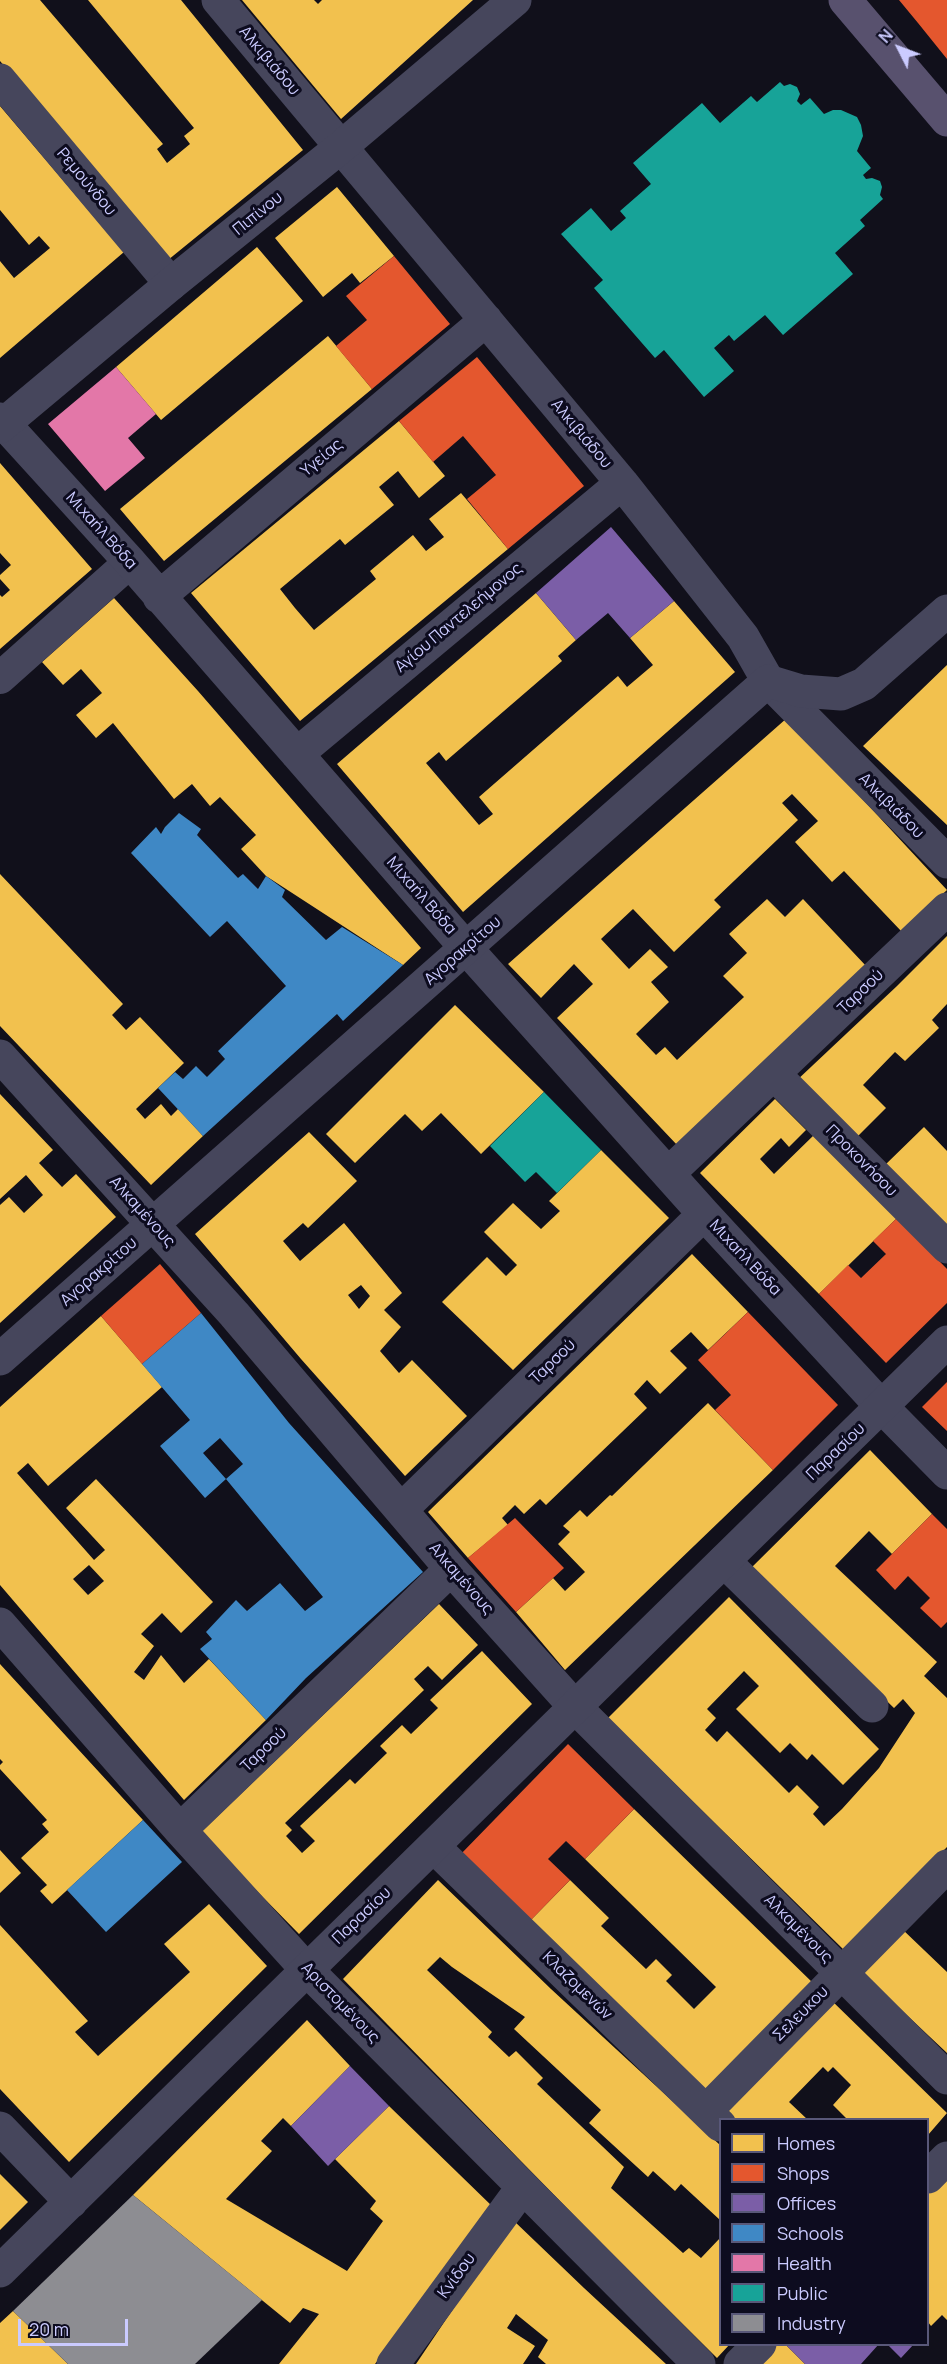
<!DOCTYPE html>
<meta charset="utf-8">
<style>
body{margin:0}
#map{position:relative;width:947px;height:2364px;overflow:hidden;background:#11101b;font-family:Manrope,sans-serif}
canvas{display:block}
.legend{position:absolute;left:719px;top:2118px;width:210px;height:228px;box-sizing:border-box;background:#0d0c1f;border:2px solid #595879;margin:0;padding:8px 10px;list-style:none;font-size:18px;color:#cbcbff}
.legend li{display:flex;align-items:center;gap:12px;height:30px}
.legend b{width:30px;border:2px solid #595879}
.north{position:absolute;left:869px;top:18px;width:60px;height:60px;-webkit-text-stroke:4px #0d0c1f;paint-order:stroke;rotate:312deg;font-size:16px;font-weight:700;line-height:24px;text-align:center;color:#cbcbff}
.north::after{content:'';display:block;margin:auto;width:21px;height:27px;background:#cbcbff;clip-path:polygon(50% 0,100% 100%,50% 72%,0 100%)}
.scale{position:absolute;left:18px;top:2319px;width:110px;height:27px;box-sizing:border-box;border:3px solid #cbcbff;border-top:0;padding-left:8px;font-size:18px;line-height:21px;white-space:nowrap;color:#cbcbff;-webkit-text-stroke:4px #0d0c1f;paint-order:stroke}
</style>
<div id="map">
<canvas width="947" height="2364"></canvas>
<ul class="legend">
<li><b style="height:16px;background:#f2c14e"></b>Homes</li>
<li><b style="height:16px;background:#e4572e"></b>Shops</li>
<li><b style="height:16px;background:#7b5ea7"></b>Offices</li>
<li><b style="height:16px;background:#3f88c5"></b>Schools</li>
<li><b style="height:16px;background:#e377a8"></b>Health</li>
<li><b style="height:16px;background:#17a398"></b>Public</li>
<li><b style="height:16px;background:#8d8d92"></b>Industry</li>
</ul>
<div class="north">N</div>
<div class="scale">20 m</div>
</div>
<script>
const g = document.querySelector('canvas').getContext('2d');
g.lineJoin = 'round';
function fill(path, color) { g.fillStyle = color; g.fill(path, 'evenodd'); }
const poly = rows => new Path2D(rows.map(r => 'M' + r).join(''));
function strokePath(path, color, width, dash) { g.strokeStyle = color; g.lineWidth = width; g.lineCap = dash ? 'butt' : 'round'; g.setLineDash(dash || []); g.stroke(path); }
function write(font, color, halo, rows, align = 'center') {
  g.font = font + ' Manrope,sans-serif'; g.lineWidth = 6; g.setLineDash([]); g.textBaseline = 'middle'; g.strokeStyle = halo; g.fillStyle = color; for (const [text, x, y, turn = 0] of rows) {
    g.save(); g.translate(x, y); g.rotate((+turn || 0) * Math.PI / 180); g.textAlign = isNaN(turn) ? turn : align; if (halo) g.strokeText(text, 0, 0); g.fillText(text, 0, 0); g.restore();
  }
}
const homes = poly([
 [0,0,40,0,163,144,157,149,167,163,190,144,184,136,194,128,88,0,181,0,303,150,168,260,0,61],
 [242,0,314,0,318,4,322,0,473,0,341,119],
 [0,106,124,252,0,358,0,261,14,278,50,248,39,236,29,245,0,210],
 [337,187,394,256,360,283,352,273,323,297,275,238],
 [257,247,303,301,161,420,116,367],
 [328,336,372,389,164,561,120,509],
 [399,421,445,476,419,498,398,471,379,487,394,505,345,545,340,539,280,589,295,608,314,630,376,579,370,571,413,535,426,551,444,537,429,519,461,493,508,549,300,721,191,593],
 [0,463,92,569,0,649,0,595,2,597,10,590,0,579,0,575,11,565,0,553],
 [536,593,576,640,558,656,562,661,446,761,439,752,426,763,479,825,493,814,479,797,618,676,627,687,653,665,630,638,674,601,735,672,463,912,337,764],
 [114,598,198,691,421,948,403,965,266,876,241,849,256,835,220,797,210,806,192,784,174,799,113,723,96,738,76,715,102,693,81,669,63,685,42,662],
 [947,665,947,825,863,746],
 [787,718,947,890,902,932,844,871,832,882,795,842,818,821,792,794,782,803,798,820,714,900,721,907,674,952,633,909,601,939,629,969,650,949,668,967,651,982,669,1002,636,1034,656,1055,665,1047,677,1060,744,997,723,976,747,953,729,934,767,899,785,917,803,899,867,967,678,1146,557,1018,593,984,574,964,541,998,508,964],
 [0,874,123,1004,112,1015,126,1030,140,1017,184,1063,136,1109,145,1119,161,1104,171,1116,178,1109,203,1136,151,1185,0,1026],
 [947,936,947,1004,932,1020,939,1028,905,1061,895,1052,863,1085,886,1108,853,1141,795,1082,897,986],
 [455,1005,544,1092,481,1154,441,1113,422,1131,405,1114,355,1163,326,1134],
 [0,1094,53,1150,39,1163,62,1187,76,1174,116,1217,0,1323,0,1205,9,1197,24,1213,43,1195,26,1175,0,1199],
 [775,1099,806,1130,789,1147,781,1138,760,1159,774,1174,815,1134,897,1218,819,1294,700,1173],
 [924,1127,947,1151,947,1229,884,1166],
 [309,1132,357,1181,308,1228,303,1223,283,1241,300,1261,344,1223,402,1293,384,1310,401,1327,380,1351,399,1373,412,1360,467,1416,405,1476,301,1359,195,1234],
 [361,1285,370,1296,359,1309,348,1295],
 [601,1150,669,1218,513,1370,442,1302,487,1257,506,1276,517,1265,484,1232,513,1203,541,1229,560,1211,549,1201],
 [692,1254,748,1312,708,1350,691,1332,670,1351,687,1368,660,1394,647,1380,634,1394,647,1408,546,1505,540,1499,524,1514,515,1505,502,1518,508,1525,468,1558,428,1512],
 [101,1316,162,1387,48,1486,28,1463,17,1473,94,1560,105,1550,66,1508,96,1479,213,1602,181,1633,162,1613,141,1634,154,1646,134,1672,144,1680,161,1655,184,1683,209,1659,266,1720,184,1800,0,1585,0,1407],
 [89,1565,104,1581,88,1595,73,1579],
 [708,1403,773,1470,565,1670,516,1612,553,1578,565,1591,585,1572,558,1544,570,1532,563,1526,580,1510,587,1517,610,1495,612,1496],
 [870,1450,932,1514,892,1554,869,1531,835,1566,937,1662,924,1676,947,1698,947,1847,845,1951,608,1718,729,1597,879,1749,843,1785,812,1754,807,1760,790,1743,780,1753,736,1709,759,1686,744,1671,707,1709,716,1718,705,1730,717,1742,727,1731,789,1793,797,1785,819,1807,813,1814,824,1826,842,1809,879,1768,915,1713,903,1699,894,1708,750,1569],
 [439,1604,478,1645,442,1680,428,1666,414,1679,424,1690,285,1823,292,1830,286,1836,302,1853,315,1841,300,1826,350,1779,355,1784,387,1753,380,1746,402,1725,411,1734,438,1708,430,1700,482,1651,532,1704,299,1934,200,1833],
 [0,1664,143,1820,52,1904,40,1891,47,1885,21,1858,49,1832,42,1824,47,1820,0,1769,0,1765,3,1762,0,1759],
 [634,1809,814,1984,705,2098,527,1924,570,1880,609,1918,601,1926,646,1969,656,1959,672,1975,666,1981,694,2009,716,1987,585,1859],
 [0,1850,21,1873,0,1893],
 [438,1880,551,1989,720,2145,720,2220,681,2184,675,2191,653,2171,648,2177,589,2123,601,2110,514,2029,525,2017,452,1967,440,1957,427,1970,492,2032,488,2037,509,2057,516,2051,543,2078,537,2084,624,2167,611,2188,683,2253,689,2248,701,2258,720,2238,720,2344,730,2344,717,2358,603,2245,343,1979],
 [209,1904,267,1966,69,2162,0,2089,0,1925,88,2021,75,2032,98,2056,190,1972,164,1944],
 [901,1928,947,1972,947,2053,860,1971],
 [829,1998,947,2113,928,2135,928,2120,848,2120,833,2105,851,2085,833,2067,828,2072,823,2067,789,2102,808,2120,728,2120,719,2111],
 [307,2020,350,2066,291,2126,283,2118,261,2141,272,2151,226,2199,347,2271,383,2221,370,2209,376,2201,335,2159,389,2106,494,2208,375,2364,279,2364,319,2314,303,2308,290,2323,133,2195],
 [0,2174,28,2202,0,2230],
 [947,2174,947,2320,942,2315,931,2326,928,2322,928,2194],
 [513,2220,584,2288,666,2364,546,2364,538,2357,548,2340,516,2314,507,2328,535,2346,523,2364,416,2364],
 [13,2311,68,2364,0,2364,0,2323],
 [778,2344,785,2344,805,2364,760,2364]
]);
const shops = poly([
 [899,0,947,0,947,59,918,23],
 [394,256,450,324,372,389,336,346,367,320,346,296],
 [477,357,584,486,508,549,467,499,496,475,463,436,433,462,399,421],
 [897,1218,947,1269,947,1303,886,1363,819,1294,848,1265,861,1278,886,1254,873,1241],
 [160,1264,201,1313,142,1364,101,1316],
 [748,1312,838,1405,773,1470,715,1410,731,1395,698,1360],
 [947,1382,947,1431,922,1407],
 [932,1514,947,1529,947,1622,941,1628,920,1608,930,1598,908,1576,895,1590,876,1570],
 [515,1518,564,1568,516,1612,468,1558],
 [568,1744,634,1809,585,1859,566,1841,548,1859,570,1880,527,1924,458,1857]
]);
const offices = poly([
 [611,527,674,601,630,638,608,613,576,640,536,593],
 [350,2066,389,2106,328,2166,291,2126],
 [785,2344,879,2344,861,2364,805,2364],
 [887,2344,914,2344,901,2358]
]);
const schools = poly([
 [179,813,201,829,197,835,238,878,243,874,258,889,266,876,285,890,282,897,326,940,342,927,403,965,343,1021,337,1014,203,1136,158,1088,175,1072,183,1079,196,1066,207,1077,225,1059,218,1051,286,986,227,921,210,937,131,853,156,827,161,834,165,827],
 [201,1313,289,1423,423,1572,306,1678,266,1720,200,1649,212,1639,206,1632,236,1600,247,1611,280,1583,305,1611,323,1597,226,1479,243,1464,220,1438,203,1453,226,1479,205,1498,160,1446,190,1420,142,1364],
 [143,1820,182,1862,106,1932,67,1890]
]);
const health = poly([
 [116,367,156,414,128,438,145,458,105,491,48,424]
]);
const public = poly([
 [780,82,784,86,790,84,797,87,800,94,797,101,801,105,810,98,824,114,833,110,841,110,857,117,861,125,863,136,857,151,871,168,863,175,866,179,872,178,880,181,882,187,880,195,883,199,860,220,865,226,835,253,853,274,783,335,765,315,734,341,729,335,714,348,734,371,704,397,664,350,655,358,594,288,603,280,561,234,591,208,611,231,626,218,620,211,651,184,633,163,702,103,720,123,751,96,757,102],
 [544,1092,601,1150,557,1193,536,1172,525,1182,490,1146]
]);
const industry = poly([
 [133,2195,262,2300,195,2364,68,2364,13,2311]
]);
const pedestrian = poly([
 [0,678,130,562]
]);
const minor = poly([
 [218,0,622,483,743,637,768,681,947,862],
 [0,80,171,284],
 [0,419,130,562,466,948,704,1214,882,1407,947,1473],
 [159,597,486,320],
 [297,754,622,483],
 [0,1056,234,1314,451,1569,575,1707,947,2078],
 [774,1074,947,1247],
 [669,1173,947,909],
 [401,1510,704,1214],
 [724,1561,872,1706],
 [0,1624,180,1830,307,1970,699,2364],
 [180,1830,451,1569],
 [434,1847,720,2125],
 [706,2111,947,1866],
 [928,2177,947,2158],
 [393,2364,522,2188],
 [740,2364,760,2344]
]);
const tertiary = poly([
 [0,427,171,284,341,147,515,0],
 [0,1359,768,681,801,691,841,694,864,684,947,611],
 [0,2128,71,2202],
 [0,2271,947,1342]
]);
const primary = poly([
 [845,0,947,120]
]);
const streetNames = [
 ["Αλκιβιάδου",269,61,50],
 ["Ρεμούνδου",86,182,50],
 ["Πιπίνου",258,214,-39],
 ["Αλκιβιάδου",581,434,50],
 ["Υγείας",322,458,-40],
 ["Μιχαήλ Βόδα",101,531,48],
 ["Αγίου Παντελεήμονος",459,618,-40],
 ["Αλκιβιάδου",891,806,45],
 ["Μιχαήλ Βόδα",421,896,49],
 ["Αγορακρίτου",463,951,-41],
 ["Ταρσού",861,992,-44],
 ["Προκονήσου",861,1161,45],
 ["Αλκαμένους",142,1212,48],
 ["Μιχαήλ Βόδα",745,1258,47],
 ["Αγορακρίτου",99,1272,-41],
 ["Ταρσού",553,1362,-44],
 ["Παρασίου",836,1452,-44],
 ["Αλκαμένους",461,1579,49],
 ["Ταρσού",264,1750,-44],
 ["Παρασίου",362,1916,-44],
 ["Αλκαμένους",798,1929,45],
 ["Κλαζομενών",577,1986,44],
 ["Αριστομένους",340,2003,46],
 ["Σελευκου",801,2014,-45],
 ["Κνίδου",457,2276,-54]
];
fill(homes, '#f2c14e');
fill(shops, '#e4572e');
fill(offices, '#7b5ea7');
fill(schools, '#3f88c5');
fill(health, '#e377a8');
fill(public, '#17a398');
fill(industry, '#8d8d92');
strokePath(pedestrian, '#46465c', 32);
strokePath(minor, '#46465c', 33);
strokePath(tertiary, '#46465c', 33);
strokePath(primary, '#58516e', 33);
write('16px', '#cbcbff', '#0d0c1f', streetNames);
</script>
